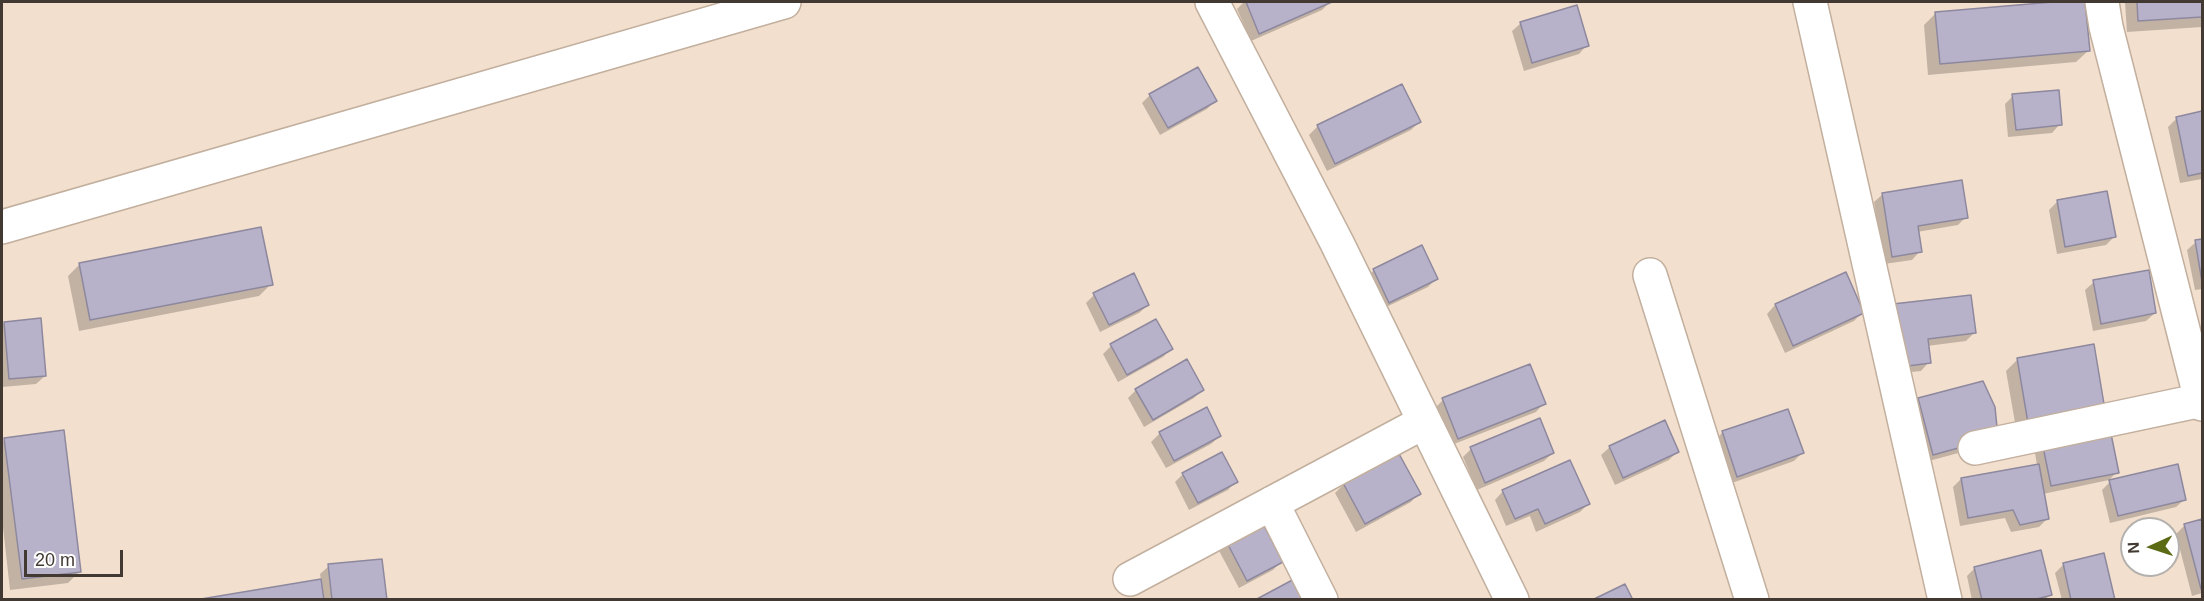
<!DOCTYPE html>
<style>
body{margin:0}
#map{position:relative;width:2204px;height:601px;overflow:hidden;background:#f3dfcd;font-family:Helvetica,sans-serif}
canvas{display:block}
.frame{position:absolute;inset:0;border:3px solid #413932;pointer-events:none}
.north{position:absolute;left:2120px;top:517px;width:60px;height:60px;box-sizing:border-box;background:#fff;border:2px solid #b3b0ad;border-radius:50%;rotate:267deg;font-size:16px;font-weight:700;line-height:24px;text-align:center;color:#413932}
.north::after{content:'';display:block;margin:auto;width:21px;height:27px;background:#5a6a15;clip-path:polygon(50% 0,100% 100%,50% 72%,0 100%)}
.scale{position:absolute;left:24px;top:550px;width:99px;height:27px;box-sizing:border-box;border:3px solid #413932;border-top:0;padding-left:8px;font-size:18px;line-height:21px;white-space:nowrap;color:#413932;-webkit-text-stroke:4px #fff;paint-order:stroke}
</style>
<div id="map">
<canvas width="2204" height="601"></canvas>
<div class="frame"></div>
<div class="north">N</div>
<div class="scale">20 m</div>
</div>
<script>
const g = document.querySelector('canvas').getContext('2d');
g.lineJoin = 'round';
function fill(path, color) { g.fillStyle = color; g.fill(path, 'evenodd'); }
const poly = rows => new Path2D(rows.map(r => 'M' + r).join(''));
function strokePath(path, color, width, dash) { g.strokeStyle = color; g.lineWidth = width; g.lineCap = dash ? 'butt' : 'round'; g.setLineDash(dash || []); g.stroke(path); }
const shadow = poly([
 [1244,2,1330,2,1322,10,1251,41,1237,9],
 [2070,2,2084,2,2088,51,2076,62,1928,75,1924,25,1936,13],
 [2125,2,2202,2,2202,27,2127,32],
 [1521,23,1587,45,1579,54,1524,71,1512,31],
 [1401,86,1419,122,1411,130,1327,171,1309,135,1317,127],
 [1150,95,1215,101,1207,109,1160,135,1142,103],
 [2013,96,2060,124,2052,133,2008,137,2005,104],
 [2202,113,2202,179,2180,183,2168,127,2177,118],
 [1883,194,1966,217,1958,225,1917,232,1920,251,1912,260,1884,264,1874,202],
 [2057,202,2114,237,2106,245,2057,254,2049,210],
 [2202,241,2202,289,2195,290,2187,250,2196,242],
 [1421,247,1436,279,1428,287,1380,310,1365,279,1374,270],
 [80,264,271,284,259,296,79,331,68,276],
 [1845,274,1863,312,1854,321,1785,353,1767,314,1775,305],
 [2094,282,2155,313,2146,321,2093,331,2085,290],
 [1094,295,1148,305,1139,313,1100,332,1086,303],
 [1886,314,1974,333,1966,341,1927,346,1929,362,1921,371,1892,374],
 [4,323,45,376,36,384,2,387,2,326],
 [1111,346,1171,349,1163,357,1118,382,1103,354],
 [2018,359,2092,421,2017,434,2006,371],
 [1136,390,1202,390,1194,398,1144,427,1128,398],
 [1443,400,1544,403,1536,412,1449,446,1435,408],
 [1919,400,1988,445,1925,462,1910,408],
 [1787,410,1802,453,1794,461,1729,484,1714,441,1722,433],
 [1160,433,1220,436,1211,444,1166,468,1151,442],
 [5,439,80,571,68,583,10,590,2,518,2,443],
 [1610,447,1677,452,1669,460,1615,485,1601,455],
 [2034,447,2117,472,2109,480,2043,494,2047,519,2039,527,2011,532,2005,518,1960,526,1953,487,1961,479,2037,465],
 [1471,449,1553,453,1544,461,1477,490,1463,457],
 [1398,454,1419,493,1411,502,1356,532,1335,493,1343,485],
 [1183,474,1236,481,1228,490,1189,510,1175,482],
 [2110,482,2185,499,2176,507,2110,523,2102,490],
 [1503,491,1588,504,1580,512,1536,532,1530,516,1506,526,1495,500],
 [2202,521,2202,593,2192,596,2176,534,2185,525],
 [1225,538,1281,562,1273,570,1239,588,1217,547],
 [2064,564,2113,600,2062,600,2055,573],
 [329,566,386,600,204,600,321,580,320,574],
 [1975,568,2050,594,2045,600,1972,600,1967,576]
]);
const building = poly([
 [1246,2,1332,2,1259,34,1246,2],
 [2053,2,2085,2,2090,51,1940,64,1935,12,2053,2],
 [2137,2,2202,2,2202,17,2138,21,2137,2],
 [1577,5,1589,46,1532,63,1520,22,1577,5],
 [1198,67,1217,101,1168,128,1149,94,1198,67],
 [1402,84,1421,122,1335,164,1317,125,1402,84],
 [2059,90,2062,125,2016,130,2012,94,2059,90],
 [2202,111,2202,173,2188,176,2176,117,2202,111],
 [1962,180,1968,218,1918,226,1922,252,1892,257,1882,193,1962,180],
 [2107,191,2116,237,2065,247,2057,200,2107,191],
 [261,227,273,285,90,320,79,263,261,227],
 [2202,239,2202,282,2195,240,2202,239],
 [1422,245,1438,279,1389,303,1373,269,1422,245],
 [2149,270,2156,313,2101,324,2093,280,2149,270],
 [1846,272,1864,313,1793,346,1775,304,1846,272],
 [1134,273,1149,305,1109,325,1093,293,1134,273],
 [1971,295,1976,333,1928,339,1931,363,1900,367,1893,304,1971,295],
 [41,318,46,376,9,379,4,322,41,318],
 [1156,319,1173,349,1127,375,1110,344,1156,319],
 [2094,344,2105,410,2028,423,2017,358,2094,344],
 [1187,359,1204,390,1153,420,1135,389,1187,359],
 [1530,364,1546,404,1458,439,1442,398,1530,364],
 [1983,381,1995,407,1998,437,1933,455,1918,398,1983,381],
 [1207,407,1221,436,1174,461,1159,432,1207,407],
 [1788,409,1804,453,1737,477,1722,431,1788,409],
 [1540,418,1554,453,1485,483,1470,447,1540,418],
 [1665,420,1679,452,1623,478,1609,446,1665,420],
 [2109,424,2119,473,2051,486,2041,437,2109,424],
 [64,430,81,572,22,579,4,438,64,430],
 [1222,452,1238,482,1198,503,1182,473,1222,452],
 [1398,452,1421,494,1365,524,1343,483,1398,452],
 [1570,460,1590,504,1545,524,1538,509,1515,519,1502,490,1570,460],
 [2039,464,2049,519,2020,525,2013,510,1968,518,1961,478,2039,464],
 [2178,464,2186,500,2118,516,2109,480,2178,464],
 [1260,518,1283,562,1247,581,1224,537,1260,518],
 [2202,519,2202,588,2201,589,2184,524,2202,519],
 [2041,550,2052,595,2033,600,1982,600,1974,567,2041,550],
 [2104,553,2115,600,2071,600,2063,563,2104,553],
 [382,559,387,600,332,600,328,564,382,559],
 [1298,577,1309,600,1255,600,1298,577],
 [321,579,324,600,195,600,321,579],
 [1625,584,1633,600,1592,600,1625,584]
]);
const minor = poly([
 [1212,2,1337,243,1512,600],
 [1810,2,1945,600],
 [2102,2,2106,27,2202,404],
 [2,227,784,2],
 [1650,275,1752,600],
 [1975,448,2202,400],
 [1272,503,1321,600],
 [1130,579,1424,422]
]);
fill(shadow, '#0003');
fill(building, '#b7b2c9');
strokePath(building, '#8d889e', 1.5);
strokePath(minor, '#c2af9e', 36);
strokePath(minor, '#fff', 33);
</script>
